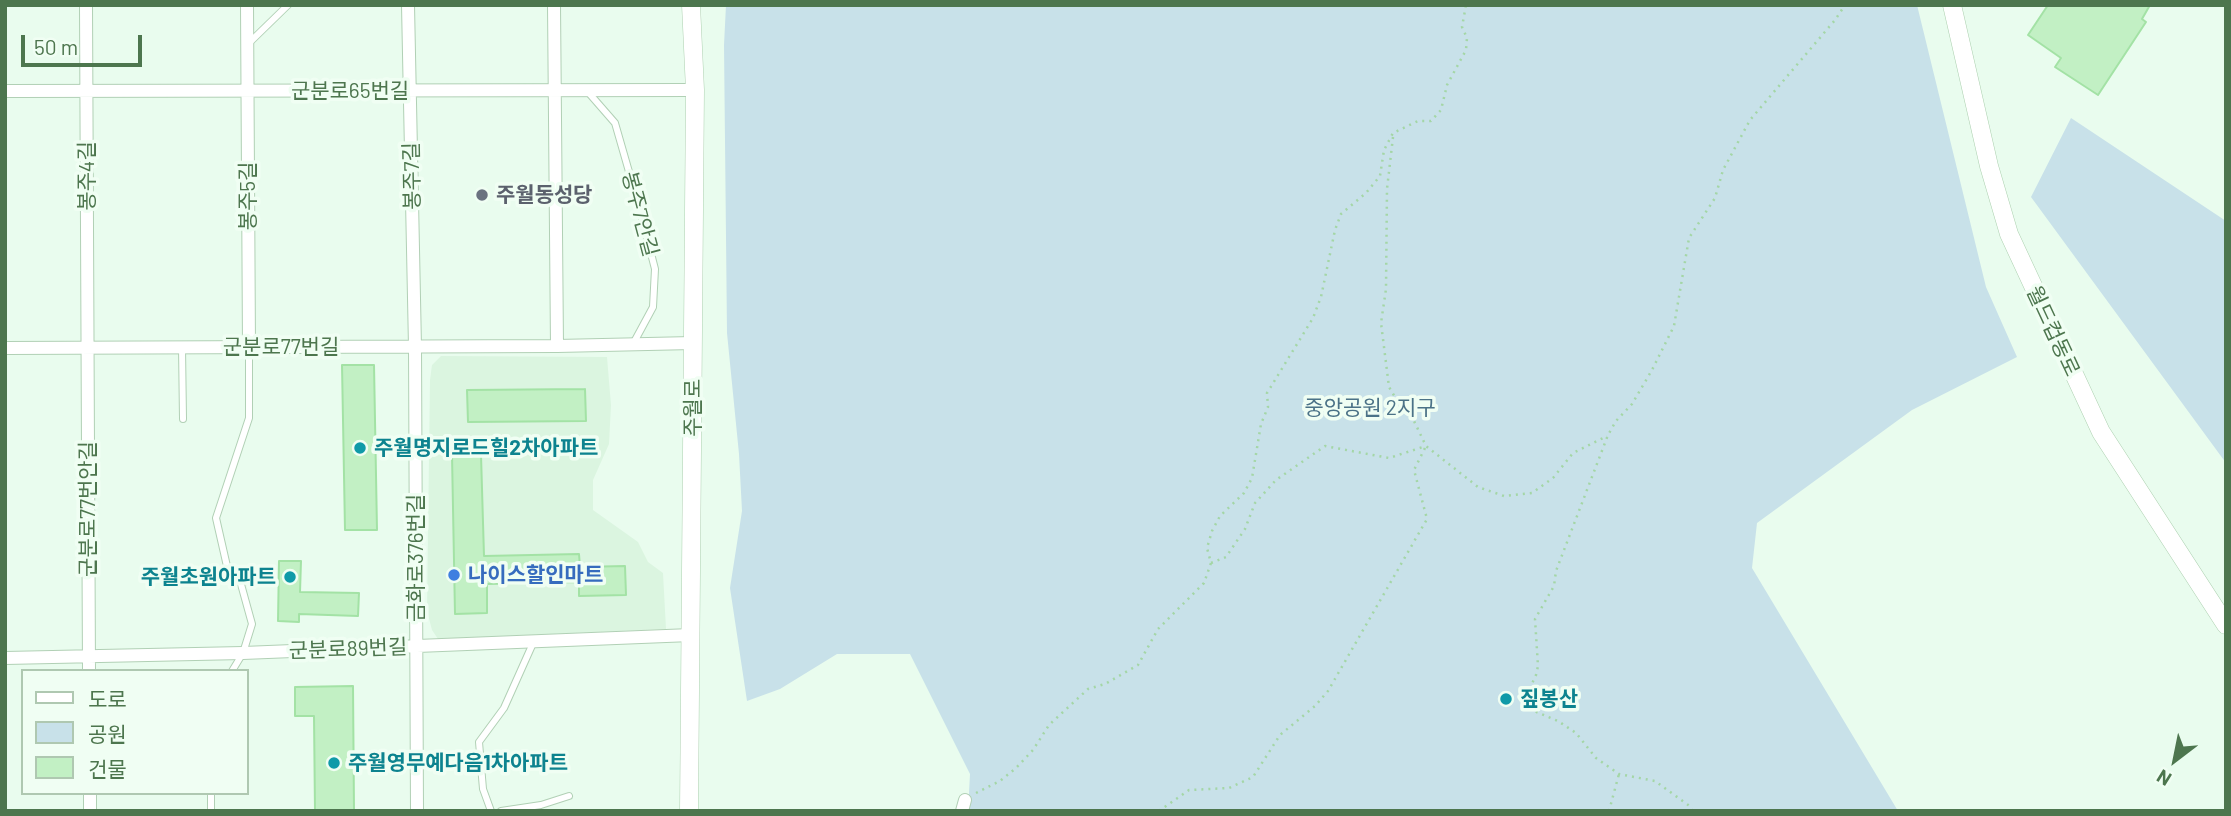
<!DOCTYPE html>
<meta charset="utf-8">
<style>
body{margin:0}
#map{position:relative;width:2231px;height:816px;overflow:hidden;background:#e9fcee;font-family:Barlow,"Noto Sans KR",sans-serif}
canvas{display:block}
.frame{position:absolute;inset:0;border:7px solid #4d764e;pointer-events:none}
.legend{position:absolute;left:21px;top:669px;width:228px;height:126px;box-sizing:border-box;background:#f0fef3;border:2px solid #afc8b1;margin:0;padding:9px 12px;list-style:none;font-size:21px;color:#4d764e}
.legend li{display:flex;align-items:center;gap:14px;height:35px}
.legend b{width:35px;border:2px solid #afc8b1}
.north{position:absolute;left:2140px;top:725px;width:70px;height:70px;-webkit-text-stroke:5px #f0fef3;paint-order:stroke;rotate:212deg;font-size:19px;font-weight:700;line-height:28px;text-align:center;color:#4d764e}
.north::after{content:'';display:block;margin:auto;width:24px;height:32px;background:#4d764e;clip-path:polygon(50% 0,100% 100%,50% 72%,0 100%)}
.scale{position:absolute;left:21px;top:35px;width:121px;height:32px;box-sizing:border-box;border:4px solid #4d764e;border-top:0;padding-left:9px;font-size:21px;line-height:24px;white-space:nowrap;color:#4d764e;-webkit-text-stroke:5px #f0fef3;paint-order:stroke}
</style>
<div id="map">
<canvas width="2231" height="816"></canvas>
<div class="frame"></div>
<ul class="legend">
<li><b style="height:9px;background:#fff"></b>도로</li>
<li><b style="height:19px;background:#c8e1e9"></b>공원</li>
<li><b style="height:19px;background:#c2f0c4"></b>건물</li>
</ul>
<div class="north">N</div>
<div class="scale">50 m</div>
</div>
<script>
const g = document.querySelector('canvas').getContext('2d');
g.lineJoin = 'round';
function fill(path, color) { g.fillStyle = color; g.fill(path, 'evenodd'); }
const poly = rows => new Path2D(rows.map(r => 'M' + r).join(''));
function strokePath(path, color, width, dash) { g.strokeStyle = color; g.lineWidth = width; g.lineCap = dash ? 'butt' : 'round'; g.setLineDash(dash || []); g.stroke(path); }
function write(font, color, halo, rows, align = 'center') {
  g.font = font + ' Barlow,"Noto Sans KR",sans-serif'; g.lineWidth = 7; g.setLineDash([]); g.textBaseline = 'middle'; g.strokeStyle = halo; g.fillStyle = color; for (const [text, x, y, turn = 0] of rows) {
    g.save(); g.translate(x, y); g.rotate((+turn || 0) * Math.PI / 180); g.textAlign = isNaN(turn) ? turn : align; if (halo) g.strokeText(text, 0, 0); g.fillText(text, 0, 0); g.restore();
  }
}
const residential = poly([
 [441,356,607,357,611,405,609,444,593,480,593,510,638,542,648,562,663,573,666,629,438,639,432,630,427,611,430,380,432,365]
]);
const green = poly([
 [726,5,1917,5,1986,287,2017,357,1912,410,1757,523,1752,568,1898,811,968,811,970,774,910,654,837,654,780,689,747,701,730,588,742,511,739,454,727,333,724,45],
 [2071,118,2226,221,2226,463,2031,197]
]);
const building = poly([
 [2048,5,2150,5,2142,19,2146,22,2098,95,2055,67,2061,58,2028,35,2048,5],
 [342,365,374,365,377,530,345,530,342,365],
 [585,389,586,421,468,422,467,390,585,389],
 [452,455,481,455,484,556,579,554,580,567,625,566,626,595,579,596,579,582,487,584,487,613,455,614,452,455],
 [279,561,301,561,300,592,359,593,358,616,299,614,299,622,278,621,279,561],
 [353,686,354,811,315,811,314,716,295,716,295,687,353,686]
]);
const path = poly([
 [1393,137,1387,189,1386,289,1381,323,1389,387,1399,404,1414,421,1426,446,1478,487,1504,496,1532,493,1553,478,1573,453,1607,436],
 [1211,563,1226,557,1245,529,1255,503,1276,480,1325,446,1389,458,1426,446],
 [976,793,1000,781,1016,768,1033,750,1049,725,1088,689,1105,684,1138,665,1158,629,1204,583,1211,563,1207,548,1212,531,1220,516,1244,493,1252,478,1261,424,1268,407,1267,393,1313,318,1321,297,1335,230,1341,214,1366,193,1380,176,1384,150,1393,133,1418,121,1431,121,1441,110,1447,85,1466,50,1467,38,1462,27,1466,5],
 [1159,811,1189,790,1229,788,1253,777,1280,735,1315,706,1328,691,1427,519,1414,470,1426,446],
 [1609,811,1619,774],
 [1692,811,1691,807,1655,781,1619,774,1596,758,1576,733,1558,721,1534,711,1529,702,1528,692,1536,675,1538,666,1535,619,1554,586,1556,571,1608,435,1616,421,1632,404,1652,370,1674,326,1689,238,1715,198,1723,170,1750,120,1835,20,1845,5]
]);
const lane = poly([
 [249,43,288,5],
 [588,92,615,123,638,203,655,269,653,307,633,344],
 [182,347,183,419],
 [232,671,243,653,252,624,239,577,229,575,216,518,249,418,249,347],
 [211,811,211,793],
 [491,811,483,789,479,742,504,708,534,641],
 [501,811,541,805,569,796]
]);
const street = poly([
 [86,5,89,671],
 [247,5,249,347],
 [408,5,415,347,417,811],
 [554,5,557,346],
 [5,91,695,90],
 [5,348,557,346,693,343],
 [5,658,243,653,691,635],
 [90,793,90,811],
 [962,811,965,800]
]);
const secondary = poly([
 [1952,5,1989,166,2009,234,2101,432,2226,625],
 [689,811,695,90,691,5]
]);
const markers = [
 [482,195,7,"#6b7280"],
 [360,448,7,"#0f9aa8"],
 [454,575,7,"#3f7fe0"],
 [290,577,7,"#0f9aa8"],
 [1506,699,7,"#0f9aa8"],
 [334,763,7,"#0f9aa8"]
];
const streetNames = [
 ["군분로65번길",350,91],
 ["봉주4길",87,176,-90],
 ["봉주7길",412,176,-91],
 ["봉주5길",248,196,-90],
 ["봉주7안길",640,214,75],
 ["월드컵동로",2053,331,65],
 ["군분로77번길",281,347],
 ["주월로",693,408,-90],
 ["군분로77번안길",88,509,-90],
 ["금화로376번길",416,558,-90],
 ["군분로89번길",348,649,-2]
];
const worshipNames = [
 ["주월동성당",496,195]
];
const parkNames = [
 ["중앙공원 2지구",1370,408]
];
const cultureNames = [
 ["주월명지로드힐2차아파트",374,448],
 ["주월초원아파트",276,577,"right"],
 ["짚봉산",1520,699],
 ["주월영무예다음1차아파트",348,763]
];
const shopNames = [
 ["나이스할인마트",468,575]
];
fill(residential, '#dbf5e0');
fill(green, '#c8e1e9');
fill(building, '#c2f0c4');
strokePath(building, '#a3e2a5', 2);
strokePath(lane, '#b1d0b5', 8);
strokePath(street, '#b1d0b5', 14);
strokePath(secondary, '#add0b0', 19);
strokePath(path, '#a4d6a6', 2.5, [2, 5]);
strokePath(lane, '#fff', 6);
strokePath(street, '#fff', 12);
strokePath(secondary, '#fff', 18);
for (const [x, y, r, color] of markers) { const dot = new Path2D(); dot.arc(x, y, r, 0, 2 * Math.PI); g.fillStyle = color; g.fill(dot); strokePath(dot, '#f0fef3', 2.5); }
write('21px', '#4d764e', '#f0fef3', streetNames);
write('bold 21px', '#5b616d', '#f0fef3', worshipNames, 'left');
write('21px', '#4b7287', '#f0fef3', parkNames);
write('bold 21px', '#0d838f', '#f0fef3', cultureNames, 'left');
write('bold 21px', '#366cbe', '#f0fef3', shopNames, 'left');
</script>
